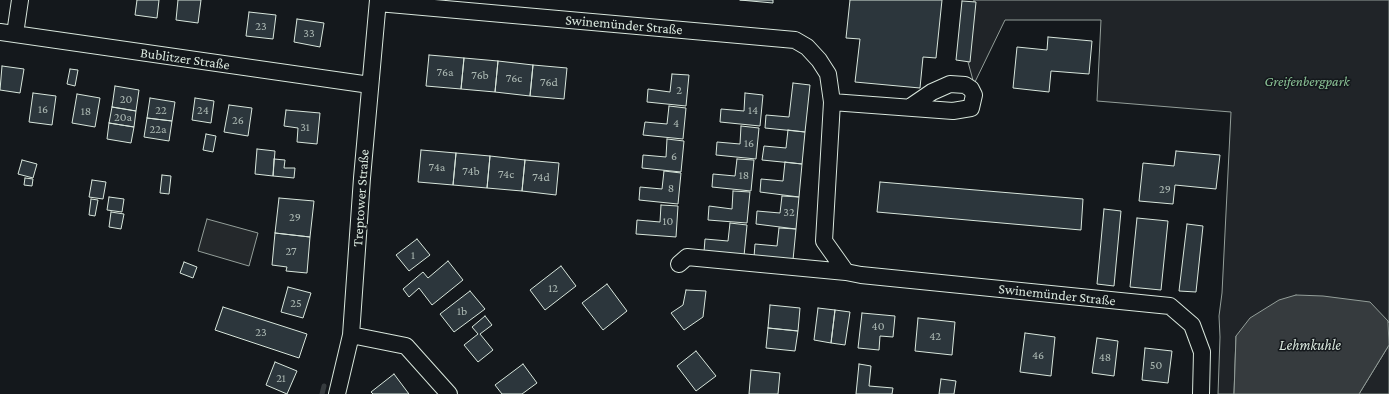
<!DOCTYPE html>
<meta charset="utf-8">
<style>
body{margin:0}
canvas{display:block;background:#14181c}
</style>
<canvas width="1389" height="394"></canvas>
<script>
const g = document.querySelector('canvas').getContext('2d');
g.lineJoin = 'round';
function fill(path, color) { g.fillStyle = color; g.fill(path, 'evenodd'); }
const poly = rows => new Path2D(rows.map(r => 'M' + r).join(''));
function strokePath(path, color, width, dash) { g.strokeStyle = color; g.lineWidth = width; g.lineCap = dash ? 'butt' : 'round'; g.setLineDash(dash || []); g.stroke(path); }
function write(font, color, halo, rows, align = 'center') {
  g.font = font + ' "Crimson Pro",serif'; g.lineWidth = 3; g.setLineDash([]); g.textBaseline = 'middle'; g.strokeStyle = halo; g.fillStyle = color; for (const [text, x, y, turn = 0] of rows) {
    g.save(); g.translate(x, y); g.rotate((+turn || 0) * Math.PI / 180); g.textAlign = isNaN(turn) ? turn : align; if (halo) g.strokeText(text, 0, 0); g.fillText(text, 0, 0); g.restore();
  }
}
const green = poly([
 [974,0,1389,0,1389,323,1388,321,1236,336,1234,394,1218,394,1220,337,1219,316,1222,293,1231,112,1097,101,1101,20,1005,20,974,84,968,62,974,0],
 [1389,345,1389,394,1359,394,1389,345]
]);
const parking = poly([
 [207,219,258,233,249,266,198,251,207,219]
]);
const water = poly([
 [1296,295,1323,296,1370,302,1388,321,1389,345,1359,394,1234,394,1236,336,1250,318,1279,300,1296,295]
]);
const stream = poly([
 [322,394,324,386]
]);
const building = poly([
 [137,0,159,0,157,18,135,15,137,0],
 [178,0,201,0,198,23,176,20,178,0],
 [740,0,773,0,773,3,740,0],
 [850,0,942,0,936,58,923,57,920,88,855,82,860,39,846,38,850,0],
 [962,1,976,2,970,62,956,60,962,1],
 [249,12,276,15,273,39,246,36,249,12],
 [297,19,324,23,320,47,294,42,297,19],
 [1048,37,1092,41,1089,74,1051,71,1049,92,1013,88,1017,47,1047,50,1048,37],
 [429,55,464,58,461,89,426,86,429,55],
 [464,58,498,61,495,92,461,89,464,58],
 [498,61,533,65,530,96,495,92,498,61],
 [533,65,567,68,564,99,530,96,533,65],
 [2,66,24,69,20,93,0,90,2,66],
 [70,69,78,70,75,86,67,84,70,69],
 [672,74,689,75,686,106,647,102,648,89,670,92,672,74],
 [793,83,810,85,805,132,765,128,766,115,789,117,793,83],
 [115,86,139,90,136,111,112,107,115,86],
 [33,93,56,96,52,125,29,122,33,93],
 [745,93,763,95,760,126,720,122,721,109,744,111,745,93],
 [77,94,100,98,95,127,72,123,77,94],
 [150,98,175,102,172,121,147,118,150,98],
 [195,98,214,101,211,123,192,120,195,98],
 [229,105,252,108,248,136,224,132,229,105],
 [669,106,686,108,683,139,643,135,645,122,667,124,669,106],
 [112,107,136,111,134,127,109,123,112,107],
 [286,110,320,113,317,144,297,142,298,128,284,126,286,110],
 [147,118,172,121,169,141,144,137,147,118],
 [109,123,134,127,131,143,107,139,109,123],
 [741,126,759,128,756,159,716,155,717,142,740,144,741,126],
 [788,130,805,132,802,164,762,160,764,146,786,148,788,130],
 [206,134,216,136,213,152,203,150,206,134],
 [667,139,684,141,681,172,642,168,643,155,666,157,667,139],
 [257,149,275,151,273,176,255,174,257,149],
 [421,150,456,153,453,185,418,182,421,150],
 [1176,151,1220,155,1216,189,1175,185,1173,204,1139,201,1143,163,1174,166,1176,151],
 [456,153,490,156,487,188,453,185,456,153],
 [490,156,525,160,522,191,487,188,490,156],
 [274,159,285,160,284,168,295,168,294,178,273,176,274,159],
 [737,159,754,160,751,191,712,187,713,174,735,176,737,159],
 [22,160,37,164,33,178,18,174,22,160],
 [525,160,559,163,556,195,522,191,525,160],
 [785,162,802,164,799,197,760,192,761,179,783,181,785,162],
 [664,171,681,173,678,204,639,200,640,187,662,189,664,171],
 [162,175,171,176,169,194,160,193,162,175],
 [25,178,33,179,32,186,24,185,25,178],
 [92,180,106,182,103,199,89,197,92,180],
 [880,182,1083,199,1081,230,877,212,880,182],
 [733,191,750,192,747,223,708,220,709,206,732,209,733,191],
 [782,196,799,197,796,229,756,224,757,211,780,213,782,196],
 [109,197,124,199,122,212,107,210,109,197],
 [279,198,314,201,310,237,275,233,279,198],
 [91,199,98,200,95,216,89,215,91,199],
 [661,205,678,206,676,237,636,234,637,220,660,222,661,205],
 [1104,209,1121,211,1114,286,1097,284,1104,209],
 [111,212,124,214,121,229,109,227,111,212],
 [1137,218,1168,221,1161,290,1130,287,1137,218],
 [730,223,747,225,744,256,704,252,705,239,728,241,730,223],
 [1187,224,1203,226,1196,292,1179,291,1187,224],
 [779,228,796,229,793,260,754,257,755,244,777,246,779,228],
 [275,233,310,237,307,273,286,271,287,267,272,265,275,233],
 [417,239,430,255,409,271,396,255,417,239],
 [448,261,463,280,432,305,419,288,409,297,403,289,423,272,428,278,448,261],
 [184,262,197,267,193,278,180,273,184,262],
 [561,266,576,286,545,310,530,290,561,266],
 [607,284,627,311,603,330,582,303,607,284],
 [288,287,311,293,303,318,281,312,288,287],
 [686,290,706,291,703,317,684,330,671,313,683,305,686,290],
 [470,291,485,309,454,332,440,314,470,291],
 [770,305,800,308,798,331,768,328,770,305],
 [223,307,307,334,299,358,215,330,223,307],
 [818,308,835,310,831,343,814,340,818,308],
 [835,310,850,312,845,345,831,343,835,310],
 [862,313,895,316,893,337,880,336,879,350,858,348,862,313],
 [485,316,492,325,480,334,493,350,478,362,464,345,478,334,472,327,485,316],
 [918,318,955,322,952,355,915,351,918,318],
 [768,328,798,331,795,351,766,348,768,328],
 [1025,333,1055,337,1051,376,1020,372,1025,333],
 [1097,338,1118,341,1114,376,1092,373,1097,338],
 [1145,348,1172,351,1168,383,1142,380,1145,348],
 [696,351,716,376,696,391,677,366,696,351],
 [275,362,297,371,287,394,266,385,275,362],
 [523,364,537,383,522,394,502,394,495,385,523,364],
 [859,364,871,366,869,386,893,388,892,394,856,394,859,364],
 [751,370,780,373,778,394,749,394,751,370],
 [394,374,409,394,373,394,371,392,394,374],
 [941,379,956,381,954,394,939,394,941,379]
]);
const street = poly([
 [378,3,795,40,807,47,819,60,828,74,832,102,824,241,846,272,861,275,1170,306,1192,325,1202,352,1201,394],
 [0,32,370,85],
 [15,34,20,0],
 [832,102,953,111,971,108,974,95,971,89,965,85,950,84,932,92,910,107],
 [679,264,687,257,846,272],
 [351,335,406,346,449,394],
 [337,394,351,335,362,178,378,0]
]);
const numberNames = [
 ["23",261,26],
 ["33",309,33],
 ["76a",445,72],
 ["76b",480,75],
 ["76c",514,78],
 ["76d",549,82],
 ["2",679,90],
 ["20",126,99],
 ["16",43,109],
 ["22",161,110],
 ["24",203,110],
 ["14",753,110],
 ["18",86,111],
 ["20a",123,117],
 ["26",238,120],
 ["4",676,123],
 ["31",305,127],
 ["22a",158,129],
 ["16",749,143],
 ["6",674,156],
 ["74a",437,167],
 ["74b",471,171],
 ["74c",506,174],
 ["18",744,175],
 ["74d",541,177],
 ["8",671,188],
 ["29",1165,189],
 ["32",789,212],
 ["29",295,217],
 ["10",668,221],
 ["27",291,251],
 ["1",413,255],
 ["12",553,288],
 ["25",296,303],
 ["1b",462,311],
 ["40",878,326],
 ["23",261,332],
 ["42",935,336],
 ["46",1038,355],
 ["48",1105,357],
 ["50",1156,365],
 ["21",281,378]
];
const streetNames = [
 ["Swinemünder Straße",624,25,5],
 ["Bublitzer Straße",185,59,8],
 ["Treptower Straße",361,198,-86],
 ["Swinemünder Straße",1057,295,6]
];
const parkNames = [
 ["Greifenbergpark",1307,82]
];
const waterNames = [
 ["Lehmkuhle",1310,345]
];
fill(green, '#202428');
strokePath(green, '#939e99', 1);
fill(parking, '#24282b');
strokePath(parking, '#939e99', 1);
fill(water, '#363b3e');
strokePath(water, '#939e99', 1);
strokePath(stream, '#363b3e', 5);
fill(building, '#2c363c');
strokePath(building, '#d8e6dc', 1);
strokePath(street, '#d8e6dc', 18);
strokePath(street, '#14181c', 16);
write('12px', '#adbab4', null, numberNames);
write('14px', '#d8e6dc', '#14181c', streetNames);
write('italic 14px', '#8ac095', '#14181c', parkNames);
write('italic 15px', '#d8e6dc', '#14181c', waterNames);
</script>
